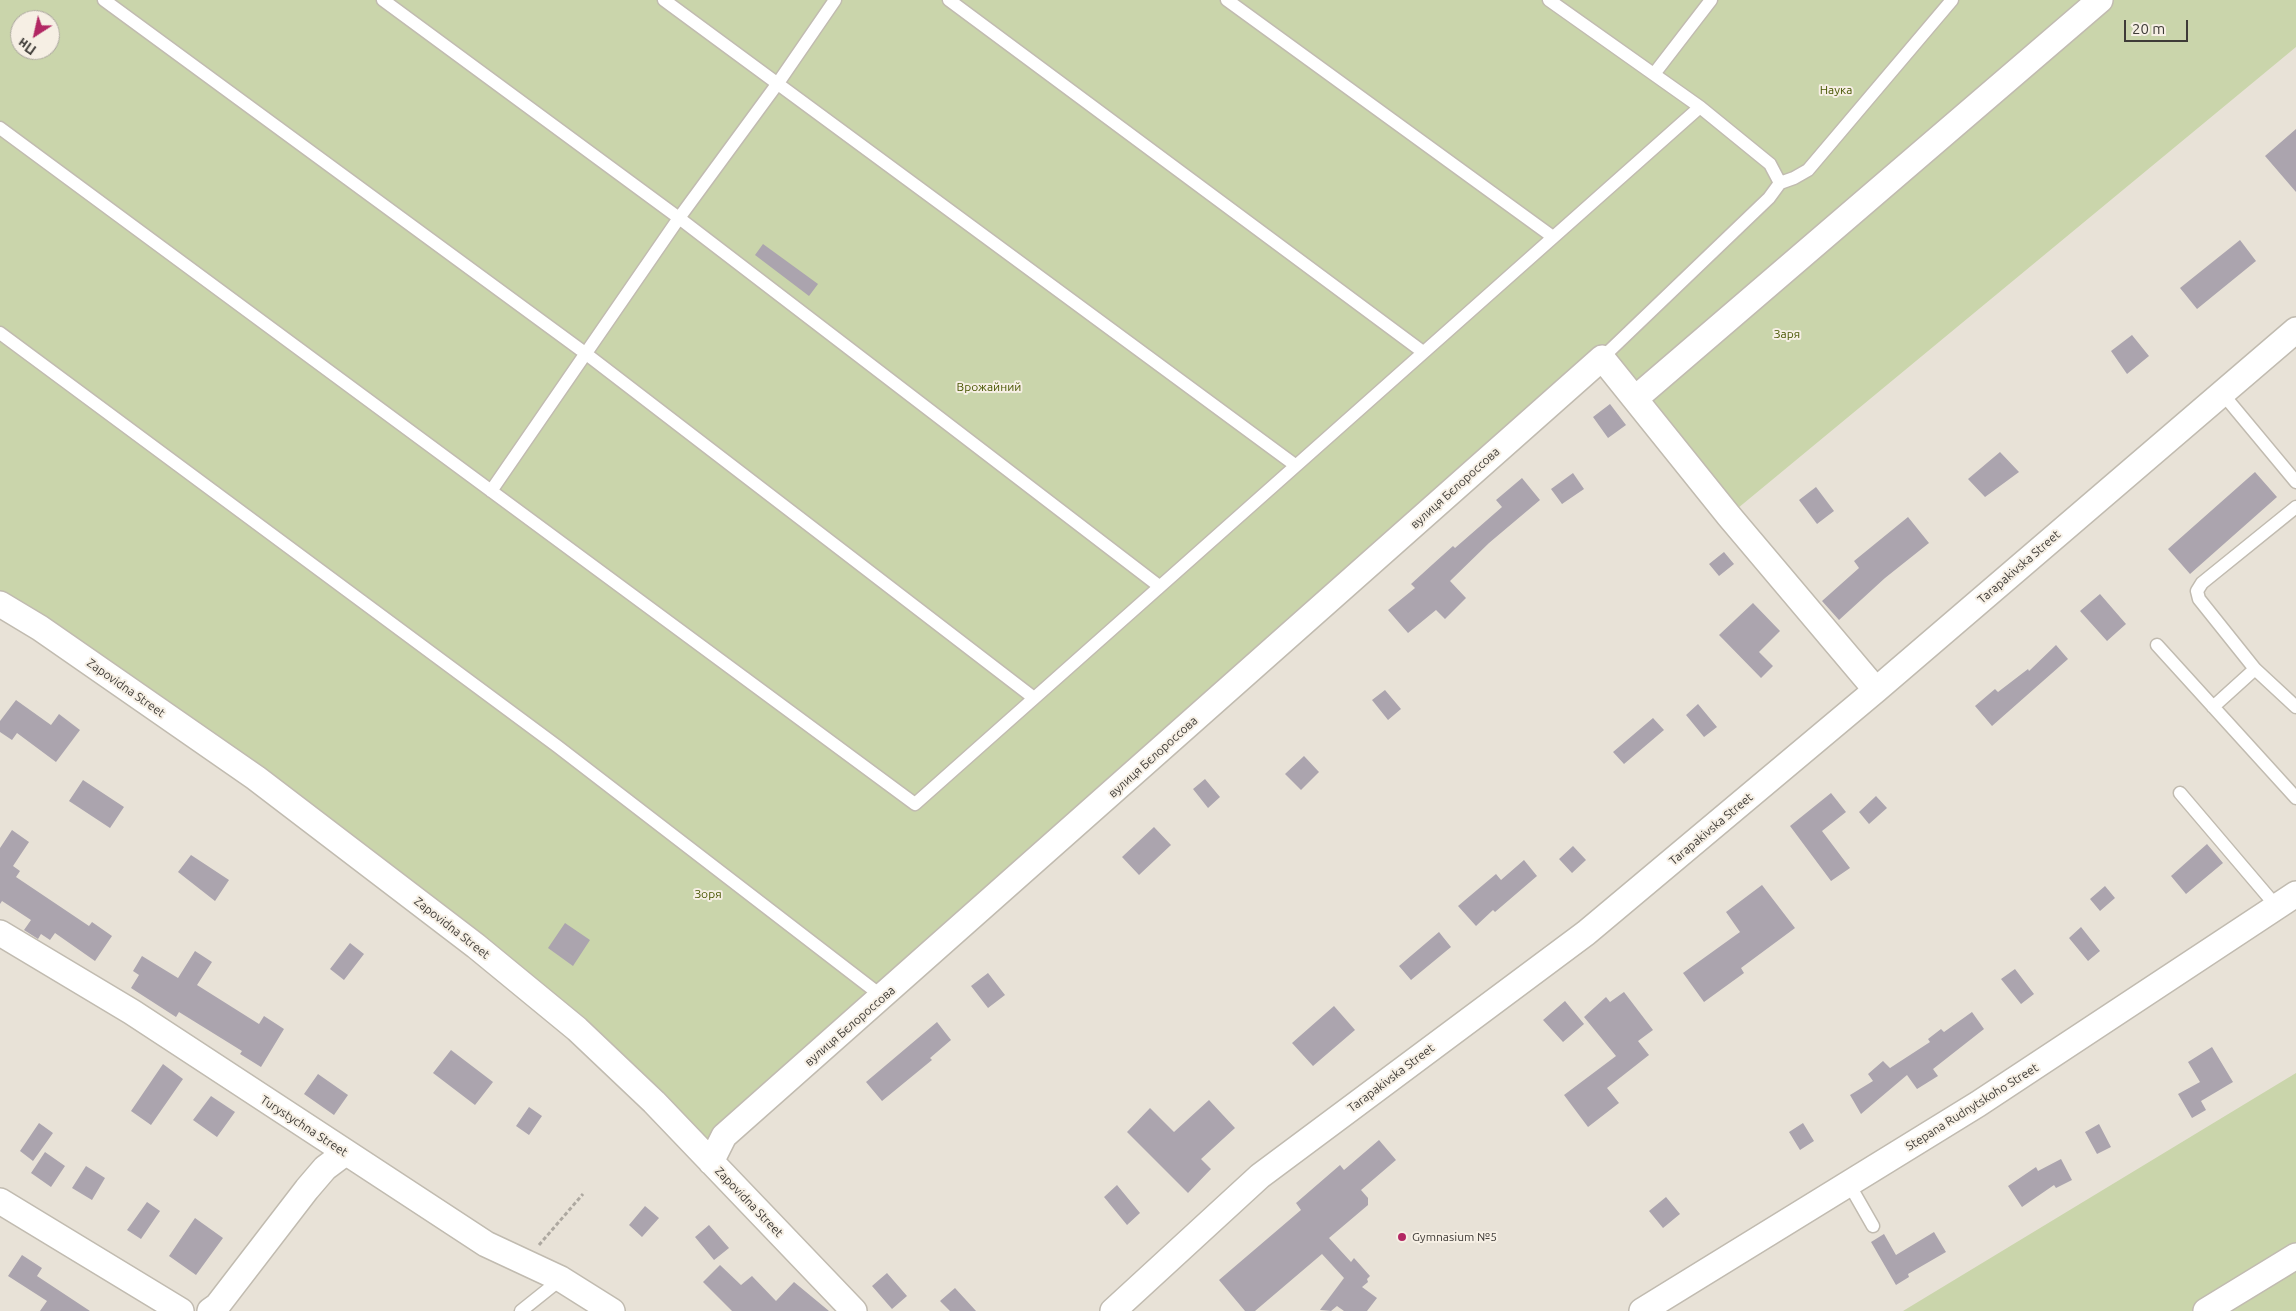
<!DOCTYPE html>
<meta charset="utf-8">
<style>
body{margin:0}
#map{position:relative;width:2296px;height:1311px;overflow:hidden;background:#e8e2d7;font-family:Ubuntu,sans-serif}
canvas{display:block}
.north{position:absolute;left:10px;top:10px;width:50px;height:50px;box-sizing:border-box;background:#f6efe4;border:1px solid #aca79f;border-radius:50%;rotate:215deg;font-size:14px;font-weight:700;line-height:20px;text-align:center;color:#3e3b37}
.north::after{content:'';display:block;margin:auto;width:18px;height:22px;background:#b22763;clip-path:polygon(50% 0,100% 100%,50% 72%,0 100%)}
.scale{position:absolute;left:2124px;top:20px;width:64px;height:22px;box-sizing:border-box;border:2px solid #3e3b37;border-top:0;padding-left:6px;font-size:15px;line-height:18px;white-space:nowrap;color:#3e3b37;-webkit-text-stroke:4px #f6efe4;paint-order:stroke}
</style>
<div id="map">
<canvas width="2296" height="1311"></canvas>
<div class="north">Пн</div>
<div class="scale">20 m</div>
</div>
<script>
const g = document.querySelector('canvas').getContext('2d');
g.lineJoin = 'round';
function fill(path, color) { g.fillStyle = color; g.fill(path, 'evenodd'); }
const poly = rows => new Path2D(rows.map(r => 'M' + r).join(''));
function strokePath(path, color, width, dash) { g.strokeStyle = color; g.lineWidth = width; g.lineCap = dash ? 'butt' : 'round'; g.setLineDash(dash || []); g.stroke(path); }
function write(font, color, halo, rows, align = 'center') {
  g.font = font + ' Ubuntu,sans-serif'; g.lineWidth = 4; g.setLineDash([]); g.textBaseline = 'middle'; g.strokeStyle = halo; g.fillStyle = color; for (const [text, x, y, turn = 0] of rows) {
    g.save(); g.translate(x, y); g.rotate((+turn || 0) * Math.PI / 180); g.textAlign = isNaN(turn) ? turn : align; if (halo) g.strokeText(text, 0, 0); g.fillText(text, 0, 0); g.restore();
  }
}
const green = poly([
 [0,0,2296,0,2296,47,1732,513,1606,354,711,1162,577,1029,0,604],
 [20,20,50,20,50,50,20,50],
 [2296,1073,2296,1311,1903,1311]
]);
const building = poly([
 [2296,129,2296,192,2265,156],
 [2240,240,2256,261,2197,309,2180,288],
 [763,244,818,284,809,296,755,255],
 [2132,335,2149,356,2127,374,2111,351],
 [1610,404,1626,425,1608,438,1593,417],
 [2000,452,2019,472,1985,497,1968,479],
 [2255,472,2277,497,2190,574,2168,549],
 [1573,473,1584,489,1562,504,1551,489],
 [1522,478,1540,500,1489,543,1450,581,1466,598,1445,619,1436,610,1408,633,1388,610,1415,588,1411,584,1433,564,1453,546,1455,548,1502,507,1496,500],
 [1816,487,1834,511,1817,524,1799,500],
 [1908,517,1929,543,1885,578,1839,620,1822,601,1859,568,1854,561],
 [1724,552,1734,564,1719,576,1709,564],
 [2100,594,2126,624,2107,641,2080,611],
 [1753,603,1780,631,1759,652,1773,666,1761,678,1719,635],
 [2056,645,2068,659,1992,726,1975,706,1995,689,1998,692,2028,669,2029,671],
 [1385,690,1401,709,1388,720,1372,700],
 [16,700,51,725,59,714,80,730,56,762,17,733,12,740,0,732,0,721],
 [1698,704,1717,727,1704,737,1686,715],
 [1653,718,1664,730,1624,764,1613,752],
 [1304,756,1319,772,1301,790,1285,774],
 [1205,779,1220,797,1208,808,1193,789],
 [83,780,124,807,110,828,69,801],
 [1831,793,1846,812,1822,831,1850,868,1831,881,1790,826],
 [1876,796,1887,808,1869,824,1859,812],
 [1154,827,1171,845,1139,875,1122,857],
 [12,830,29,842,13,866,20,871,16,877,89,926,92,922,112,936,95,961,55,933,50,940,41,934,38,939,24,930,31,920,2,901,0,904,0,848],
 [2207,844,2223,863,2186,894,2171,876],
 [1573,846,1586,860,1572,873,1559,859],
 [191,855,229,880,215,901,178,872],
 [1524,860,1537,876,1495,912,1493,910,1476,926,1458,906,1496,874,1501,880],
 [1762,885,1795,928,1741,968,1744,973,1704,1002,1683,973,1740,932,1726,912],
 [2105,886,2115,898,2100,911,2090,899],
 [565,923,590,940,573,966,548,948],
 [2081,927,2100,951,2088,961,2069,938],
 [1439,932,1451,947,1411,980,1399,966],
 [350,943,364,954,344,980,330,969],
 [195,951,212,962,197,985,259,1024,264,1016,284,1029,261,1067,240,1054,242,1051,179,1012,176,1017,131,988,139,975,133,971,142,956,178,978],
 [2015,969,2034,994,2021,1004,2001,979],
 [988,973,1005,995,988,1008,971,986],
 [1624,992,1653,1030,1638,1041,1649,1055,1607,1088,1619,1103,1588,1127,1564,1095,1616,1056,1584,1017,1606,997,1610,1002],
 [1565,1001,1584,1024,1563,1042,1543,1020],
 [1334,1006,1355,1030,1313,1066,1292,1043],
 [1972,1012,1984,1029,1933,1069,1938,1076,1917,1089,1907,1075,1861,1114,1850,1095,1873,1081,1868,1074,1883,1061,1890,1068,1930,1042,1928,1039,1941,1029,1944,1032],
 [937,1022,951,1040,930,1058,932,1060,882,1101,866,1082],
 [2212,1047,2233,1082,2201,1101,2206,1110,2192,1118,2178,1094,2200,1082,2188,1062],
 [451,1050,493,1082,475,1105,433,1073],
 [163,1064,183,1079,151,1125,131,1111],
 [318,1074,348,1095,334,1115,304,1094],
 [211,1096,235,1112,217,1137,193,1120],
 [1209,1100,1235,1128,1201,1159,1211,1169,1188,1193,1127,1132,1150,1108,1174,1132],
 [529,1107,542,1116,529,1135,516,1126],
 [39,1123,53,1133,33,1161,20,1151],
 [1803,1123,1814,1141,1800,1150,1789,1132],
 [2099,1124,2111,1147,2097,1154,2085,1132],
 [1379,1140,1396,1160,1361,1190,1368,1198,1368,1205,1329,1238,1351,1262,1354,1258,1370,1276,1367,1279,1368,1282,1362,1287,1377,1298,1367,1311,1344,1311,1337,1306,1331,1311,1320,1310,1344,1278,1322,1254,1255,1311,1245,1311,1219,1280,1301,1210,1296,1203,1340,1165,1344,1170],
 [45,1152,65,1166,51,1187,31,1173],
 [2061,1159,2072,1180,2056,1188,2054,1185,2022,1207,2008,1186,2036,1167,2038,1171],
 [86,1166,105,1178,92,1200,72,1188],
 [1117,1185,1140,1213,1127,1225,1104,1197],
 [1666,1197,1680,1214,1663,1228,1649,1211],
 [147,1202,160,1211,141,1239,127,1230],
 [645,1206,659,1218,642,1237,629,1225],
 [195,1218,223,1238,196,1275,169,1256],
 [709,1225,729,1248,714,1260,695,1237],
 [1934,1232,1946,1252,1908,1274,1909,1277,1896,1285,1871,1242,1884,1234,1896,1255],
 [22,1255,42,1268,37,1276,90,1311,40,1311,47,1301,8,1276],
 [720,1265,741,1285,752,1276,776,1301,794,1282,829,1311,732,1311,703,1282],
 [887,1273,907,1296,892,1309,872,1286],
 [955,1288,976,1311,950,1311,940,1301]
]);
const path = poly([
 [539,1245,583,1194]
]);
const service = poly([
 [104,0,585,353,1034,698],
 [383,0,679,218,1159,586],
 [664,0,1295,465],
 [949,0,1423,352],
 [1227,0,1553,237],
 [1549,0,1700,107,1770,164,1780,183,1769,198,1602,358],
 [1654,74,1711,0],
 [0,128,915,804,1700,107],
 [1780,183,1794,178,1808,170,1952,0],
 [0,333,557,746,883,997],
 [2222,393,2296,482],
 [491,491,679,218,778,83,835,0],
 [2157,645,2296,798],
 [2255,669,2296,707],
 [2213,707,2255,669,2199,599,2197,591,2202,583,2296,507],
 [2180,793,2277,907],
 [1849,1184,1873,1226],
 [521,1311,561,1279]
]);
const minor = poly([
 [1636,398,2100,0],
 [0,604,40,628,256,778,476,946,577,1029,654,1102,854,1311],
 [0,933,132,1012,486,1244,561,1279,612,1311],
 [711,1162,724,1136,1602,358,1729,516,1876,690],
 [0,1201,181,1311],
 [210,1311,217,1306,307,1189,325,1168,345,1153],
 [1113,1311,1260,1176,1586,933,1876,690,2296,330],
 [1642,1311,1978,1104,2296,894],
 [2206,1311,2296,1256]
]);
const markers = [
 [1402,1237,5,"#b22763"]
];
const parkNames = [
 ["Наука",1836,90],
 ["Заря",1787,334],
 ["Врожайний",989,387],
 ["Зоря",708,894]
];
const streetNames = [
 ["вулиця Бєлороссова",1455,488,-42],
 ["Tarapakivska Street",2019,567,-41],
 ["Zapovidna Street",126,688,35],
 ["вулиця Бєлороссова",1153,757,-42],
 ["Tarapakivska Street",1711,829,-40],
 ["Zapovidna Street",452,928,38],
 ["вулиця Бєлороссова",850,1026,-41],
 ["Tarapakivska Street",1391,1078,-37],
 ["Stepana Rudnytskoho Street",1972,1107,-32],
 ["Turystychna Street",304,1126,33],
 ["Zapovidna Street",749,1202,46]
];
const poiNames = [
 ["Gymnasium №5",1412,1237]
];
fill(green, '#cad5ab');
fill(building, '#aba4ae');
strokePath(service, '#c1bbb0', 15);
strokePath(minor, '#c1bbb0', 28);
strokePath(path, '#ada8a0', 3, [4, 2.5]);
strokePath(service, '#fff', 12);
strokePath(minor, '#fff', 25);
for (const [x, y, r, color] of markers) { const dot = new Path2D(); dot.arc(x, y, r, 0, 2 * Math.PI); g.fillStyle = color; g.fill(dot); strokePath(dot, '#f6efe4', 2); }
write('12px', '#495703', '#f6efe4', parkNames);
write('12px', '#3e3b37', '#f6efe4', streetNames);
write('12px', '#3e3b37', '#f6efe4', poiNames, 'left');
</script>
